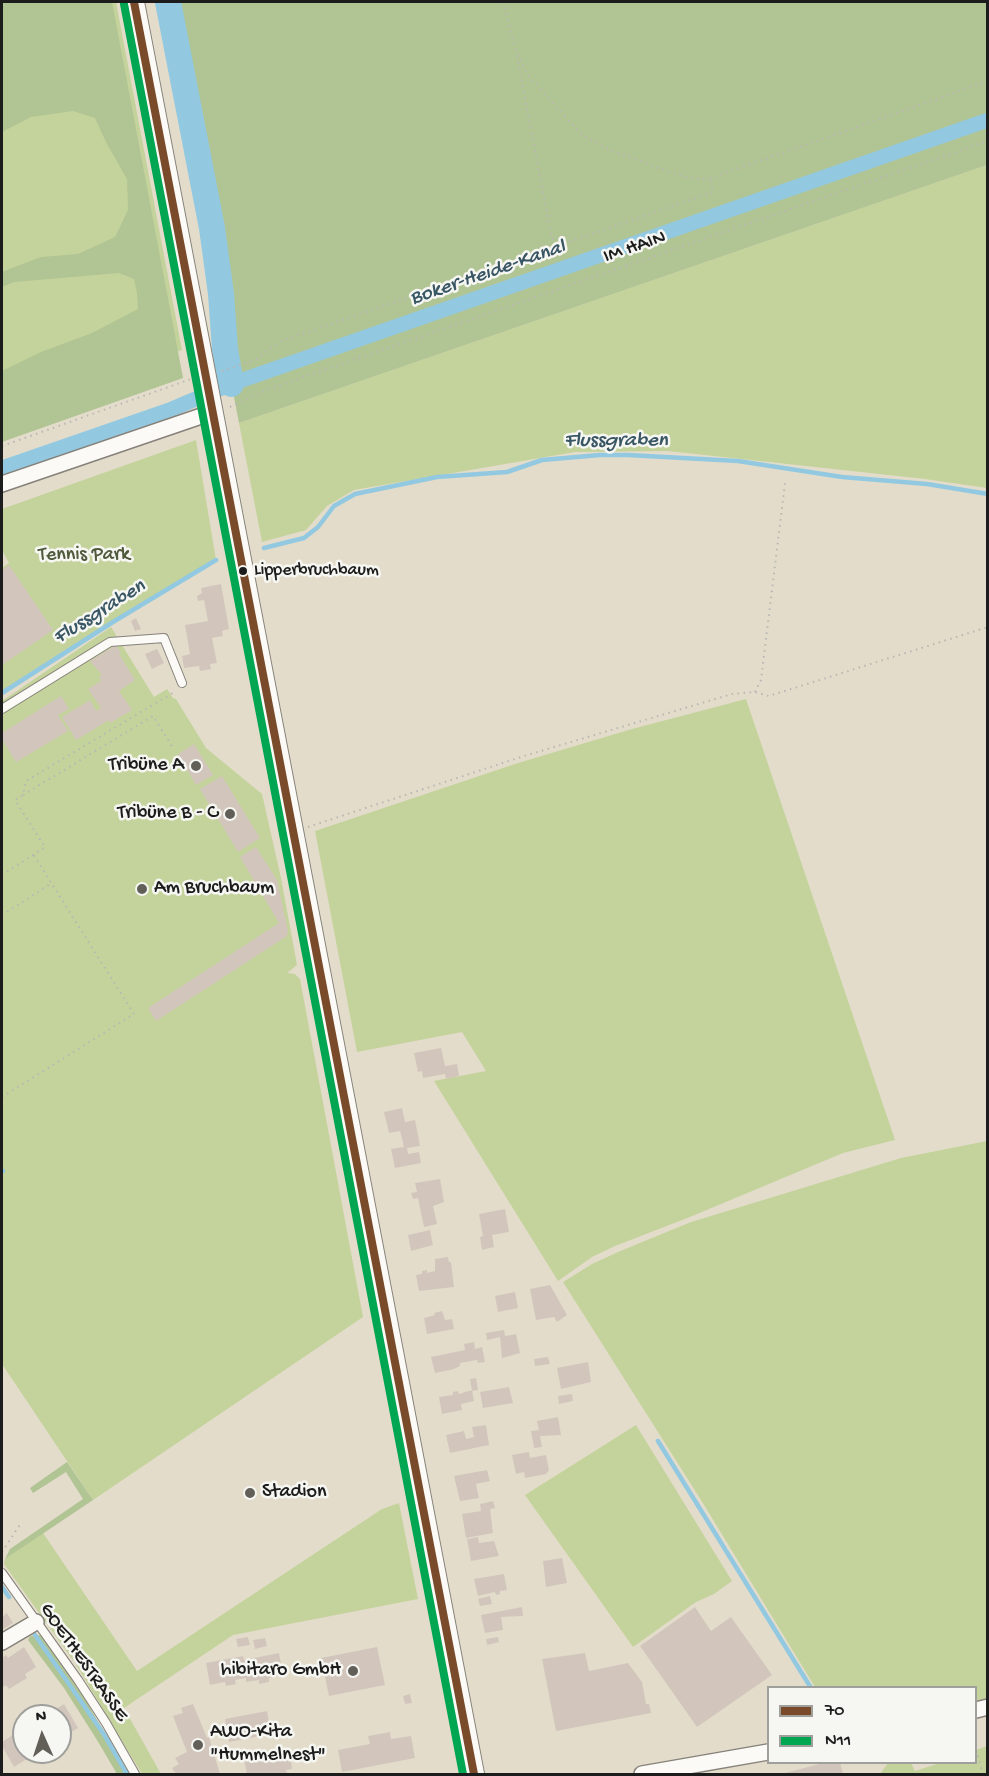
<!DOCTYPE html>
<meta charset="utf-8">
<style>
body{margin:0}
#map{position:relative;width:989px;height:1776px;overflow:hidden;background:#e3dccb;font-family:"Gochi Hand",sans-serif}
canvas{display:block}
.frame{position:absolute;inset:0;border:3px solid #1c1c1c;pointer-events:none}
.legend{position:absolute;left:767px;top:1686px;width:210px;height:78px;box-sizing:border-box;background:#f6f6f2;border:2px solid #9f9f9c;margin:0;padding:8px 10px;list-style:none;font-size:18px;color:#1c1c1c}
.legend li{display:flex;align-items:center;gap:12px;height:30px}
.legend b{width:30px;border:2px solid #9f9f9c}
.north{position:absolute;left:12px;top:1704px;width:60px;height:60px;box-sizing:border-box;background:#f6f6f2;border:2px solid #9f9f9c;border-radius:50%;rotate:357deg;font-size:16px;font-weight:700;line-height:24px;text-align:center;color:#1c1c1c}
.north::after{content:'';display:block;margin:auto;width:21px;height:27px;background:#625f59;clip-path:polygon(50% 0,100% 100%,50% 72%,0 100%)}
</style>
<div id="map">
<canvas width="989" height="1776"></canvas>
<div class="frame"></div>
<ul class="legend">
<li><b style="height:8px;background:#7a4b2a"></b>70</li>
<li><b style="height:8px;background:#00a651"></b>N11</li>
</ul>
<div class="north">N</div>
</div>
<script>
const g = document.querySelector('canvas').getContext('2d');
g.lineJoin = 'round';
function fill(path, color) { g.fillStyle = color; g.fill(path, 'evenodd'); }
const poly = rows => new Path2D(rows.map(r => 'M' + r).join(''));
function strokePath(path, color, width, dash) { g.strokeStyle = color; g.lineWidth = width; g.lineCap = dash ? 'butt' : 'round'; g.setLineDash(dash || []); g.stroke(path); }
function write(font, color, halo, rows, align = 'center') {
  g.font = font + ' "Gochi Hand",sans-serif'; g.lineWidth = 5; g.setLineDash([]); g.textBaseline = 'middle'; g.strokeStyle = halo; g.fillStyle = color; for (const [text, x, y, turn = 0] of rows) {
    g.save(); g.translate(x, y); g.rotate((+turn || 0) * Math.PI / 180); g.textAlign = isNaN(turn) ? turn : align; if (halo) g.strokeText(text, 0, 0); g.fillText(text, 0, 0); g.restore();
  }
}
const green = poly([
 [2,2,116,2,182,350,2,414],
 [987,165,987,488,925,479,668,451,575,452,354,490,327,506,306,530,262,542,239,423],
 [196,440,216,560,113,622,2,693,2,568,9,563,2,550,2,509],
 [111,627,154,697,167,689,173,698,176,699,206,748,262,794,281,878,297,965,287,973,295,974,300,979,363,1317,93,1500,2,1364,2,701],
 [746,699,895,1140,843,1153,690,1217,615,1246,592,1257,558,1281,434,1081,486,1071,462,1032,357,1052,315,831,518,763,632,729],
 [987,1141,987,1698,976,1701,976,1688,815,1687,701,1500,563,1282,592,1264,618,1252,691,1222,901,1158],
 [636,1425,732,1581,714,1594,696,1602,633,1647,525,1495],
 [399,1503,418,1599,233,1635,124,1708,161,1774,142,1774,75,1663,4,1564,5,1559,43,1533,137,1671,382,1509],
 [987,1746,987,1774,880,1774,888,1763,911,1763,915,1771,940,1763,976,1762,976,1750]
]);
const forest = poly([
 [2,2,112,2,183,378,2,442,2,371,41,352,92,333,138,309,137,293,134,279,119,273,14,282,2,287,2,272,41,257,78,254,115,237,128,210,127,179,106,142,95,118,73,111,31,117,2,132],
 [158,2,987,2,987,165,239,423],
 [67,1462,93,1500,5,1559,10,1549,83,1499,66,1472,33,1493,30,1488],
 [42,1635,85,1699,128,1774,117,1774,97,1740,64,1688,28,1640,30,1636]
]);
const stream = poly([
 [264,548,304,538,318,527,334,506,355,494,437,477,507,472,542,460,600,455,628,455,738,461,842,477,927,484,988,494],
 [2,693,113,622,216,560],
 [2,1172,3,1171],
 [658,1441,811,1688],
 [2,1587,9,1597],
 [35,1635,105,1736,127,1774]
]);
const canal = poly([
 [2,468,172,409,231,384,988,120]
]);
const river = poly([
 [168,2,212,228,221,294,225,349,231,384]
]);
const building = poly([
 [9,565,53,630,2,665,2,570],
 [221,584,229,629,222,631,223,636,212,638,217,663,210,664,211,669,200,671,199,666,184,668,182,656,190,654,185,625,208,621,204,600,198,601,197,596,202,593,201,588],
 [136,618,141,629,135,631,131,621],
 [116,645,121,653,119,654,135,680,119,691,132,710,110,723,109,720,76,740,62,717,90,700,96,711,101,708,88,689,101,681,99,676,102,675,90,661],
 [157,649,164,663,152,669,145,654],
 [61,696,69,709,58,715,68,731,16,762,2,739,2,733],
 [194,744,213,775,196,785,178,754],
 [222,776,260,838,238,852,200,789],
 [256,847,277,880,288,931,287,936,156,1021,148,1008,279,923,240,857],
 [441,1048,445,1066,457,1064,459,1076,446,1079,445,1074,423,1078,422,1071,418,1072,414,1053],
 [402,1108,405,1122,415,1120,420,1146,407,1148,408,1154,419,1152,421,1163,395,1168,391,1149,404,1147,400,1131,389,1133,384,1112],
 [440,1179,444,1202,433,1206,437,1224,424,1227,418,1198,413,1199,411,1193,417,1192,415,1183],
 [505,1209,509,1232,492,1235,494,1247,482,1250,480,1237,483,1236,479,1214],
 [430,1230,433,1245,411,1251,408,1235],
 [448,1257,449,1262,451,1262,454,1287,419,1291,416,1275,422,1274,422,1271,427,1270,427,1273,435,1271,435,1259],
 [550,1285,567,1315,557,1322,554,1317,536,1320,530,1289],
 [515,1292,518,1308,498,1312,495,1296],
 [442,1311,445,1320,452,1319,454,1329,427,1334,424,1318,435,1315,434,1313],
 [504,1330,505,1336,516,1334,520,1353,502,1358,500,1337,487,1340,486,1333],
 [474,1342,475,1349,482,1347,485,1362,478,1363,477,1360,460,1363,460,1366,454,1369,435,1373,431,1357,465,1350,464,1344],
 [548,1357,550,1364,535,1366,534,1359],
 [588,1362,591,1382,561,1389,557,1368],
 [476,1378,478,1390,472,1391,470,1379],
 [509,1387,513,1403,483,1408,480,1392],
 [472,1390,474,1401,461,1404,462,1410,442,1414,439,1397,453,1395,453,1392,458,1391,459,1394],
 [572,1394,573,1401,559,1404,558,1396],
 [558,1417,561,1435,540,1436,542,1447,534,1448,531,1431,539,1430,537,1421],
 [486,1425,489,1445,450,1453,446,1435,464,1431,466,1439,474,1437,472,1427],
 [529,1452,530,1458,546,1455,549,1470,546,1474,525,1478,524,1472,516,1474,512,1455],
 [487,1470,490,1481,476,1484,479,1498,460,1501,454,1476],
 [493,1501,495,1508,490,1509,493,1533,466,1538,462,1514,481,1511,480,1504],
 [478,1537,479,1543,494,1541,499,1556,471,1561,467,1539],
 [562,1558,567,1583,546,1587,543,1561],
 [504,1574,507,1590,500,1591,500,1594,496,1595,495,1592,478,1596,474,1579],
 [490,1596,492,1604,480,1606,478,1599],
 [522,1607,523,1616,501,1617,503,1630,485,1633,481,1615],
 [695,1607,711,1631,731,1617,772,1675,697,1727,640,1646],
 [7,1613,13,1623,2,1630,2,1617],
 [248,1637,250,1645,238,1647,236,1639],
 [498,1637,499,1642,487,1645,486,1639],
 [265,1638,267,1646,255,1649,253,1640],
 [24,1647,36,1667,25,1674,27,1678,9,1689,6,1685,2,1688,2,1658,6,1655,8,1658],
 [377,1647,385,1685,329,1696,321,1658],
 [279,1653,283,1675,269,1678,269,1682,259,1684,259,1680,246,1682,246,1678,235,1680,236,1684,226,1686,225,1682,210,1685,206,1663,243,1656,244,1660],
 [585,1653,589,1671,628,1663,642,1682,646,1704,649,1704,651,1713,556,1731,542,1659],
 [410,1694,412,1703,405,1704,403,1696],
 [64,1704,78,1728,60,1739,60,1716,44,1716],
 [193,1704,207,1738,209,1737,220,1774,176,1774,172,1768,179,1764,175,1758,187,1752,173,1716,183,1713,181,1708],
 [267,1711,271,1734,229,1742,225,1719],
 [24,1728,24,1752,38,1752,14,1767,2,1746,2,1742],
 [390,1732,391,1739,411,1736,415,1758,342,1772,338,1750,370,1744,368,1736],
 [283,1748,284,1755,290,1754,292,1769,286,1770,287,1774,247,1774,243,1755],
 [827,1762,840,1762,843,1774,781,1774]
]);
const path = poly([
 [503,2,516,50,528,75,582,135,610,150,681,176,701,179,711,178,988,81],
 [517,56,551,234,556,246],
 [222,371,257,359,279,342,713,192,711,178],
 [230,407,269,389,988,141],
 [2,446,191,379],
 [755,692,761,680,785,483],
 [23,795,153,716,173,748],
 [308,827,524,756,732,694,755,692,769,696,988,627],
 [2,875,45,847,15,800,23,795,26,781,176,691],
 [2,915,52,883],
 [2,1097,134,1014,33,854],
 [2,1552,21,1523],
 [976,1750,983,1774]
]);
const service = poly([
 [2,709,110,642,164,638,182,683],
 [2,1573,78,1680,106,1723,135,1774]
]);
const minor = poly([
 [2,484,213,412],
 [2,1642,36,1622],
 [976,1710,988,1707],
 [642,1774,768,1752]
]);
const tertiary = poly([
 [134,2,474,1774]
]);
const bus1 = poly([
 [134,2,474,1774]
]);
const bus2 = poly([
 [124,4,463,1774]
]);
const markers = [
 [243,571,5,"#1c1c1c"],
 [196,766,6,"#625f59"],
 [230,814,6,"#625f59"],
 [142,889,6,"#625f59"],
 [250,1493,6,"#625f59"],
 [353,1671,6,"#625f59"],
 [198,1745,6,"#625f59"]
];
const busNames = [
 ["Lipperbruchbaum",254,571]
];
const streetNames = [
 ["IM HAIN",635,248,-19],
 ["GOETHESTRASSE",83,1663,55]
];
const parkNames = [
 ["Tennis Park",84,556]
];
const poiNames = [
 ["Tribüne A",184,766],
 ["Tribüne B - C",218,814],
 ["Am Bruchbaum",154,889,"left"],
 ["Stadion",262,1493,"left"],
 ["hibitaro GmbH",341,1671],
 ["AWO-Kita",210,1733,"left"],
 ["\"Hummelnest\"",210,1756,"left"]
];
const waterNames = [
 ["Boker-Heide-Kanal",488,274,-19],
 ["Flussgraben",616,442],
 ["Flussgraben",100,613,-32]
];
fill(green, '#c4d39b');
fill(forest, '#b1c493');
strokePath(stream, '#92c9e1', 4.5);
strokePath(canal, '#92c9e1', 15);
strokePath(river, '#92c9e1', 26);
fill(building, '#d2c6bc');
strokePath(service, '#86827a', 10);
strokePath(minor, '#86827a', 18);
strokePath(tertiary, '#86827a', 22);
strokePath(path, '#b8b7b3', 2, [1.5, 4.5]);
strokePath(service, '#fbfaf7', 8);
strokePath(minor, '#fbfaf7', 15);
strokePath(tertiary, '#fbfaf7', 20);
strokePath(bus1, '#7a4b2a', 8);
strokePath(bus2, '#00a651', 8);
for (const [x, y, r, color] of markers) { const dot = new Path2D(); dot.arc(x, y, r, 0, 2 * Math.PI); g.fillStyle = color; g.fill(dot); strokePath(dot, '#f6f6f2', 2); }
write('18px', '#1c1c1c', '#f6f6f2', busNames, 'left');
write('20px', '#1c1c1c', '#f6f6f2', streetNames);
write('20px', '#4e5a3b', '#f6f6f2', parkNames);
write('20px', '#1c1c1c', '#f6f6f2', poiNames, 'right');
write('italic 21px', '#395664', '#f6f6f2', waterNames);
</script>
